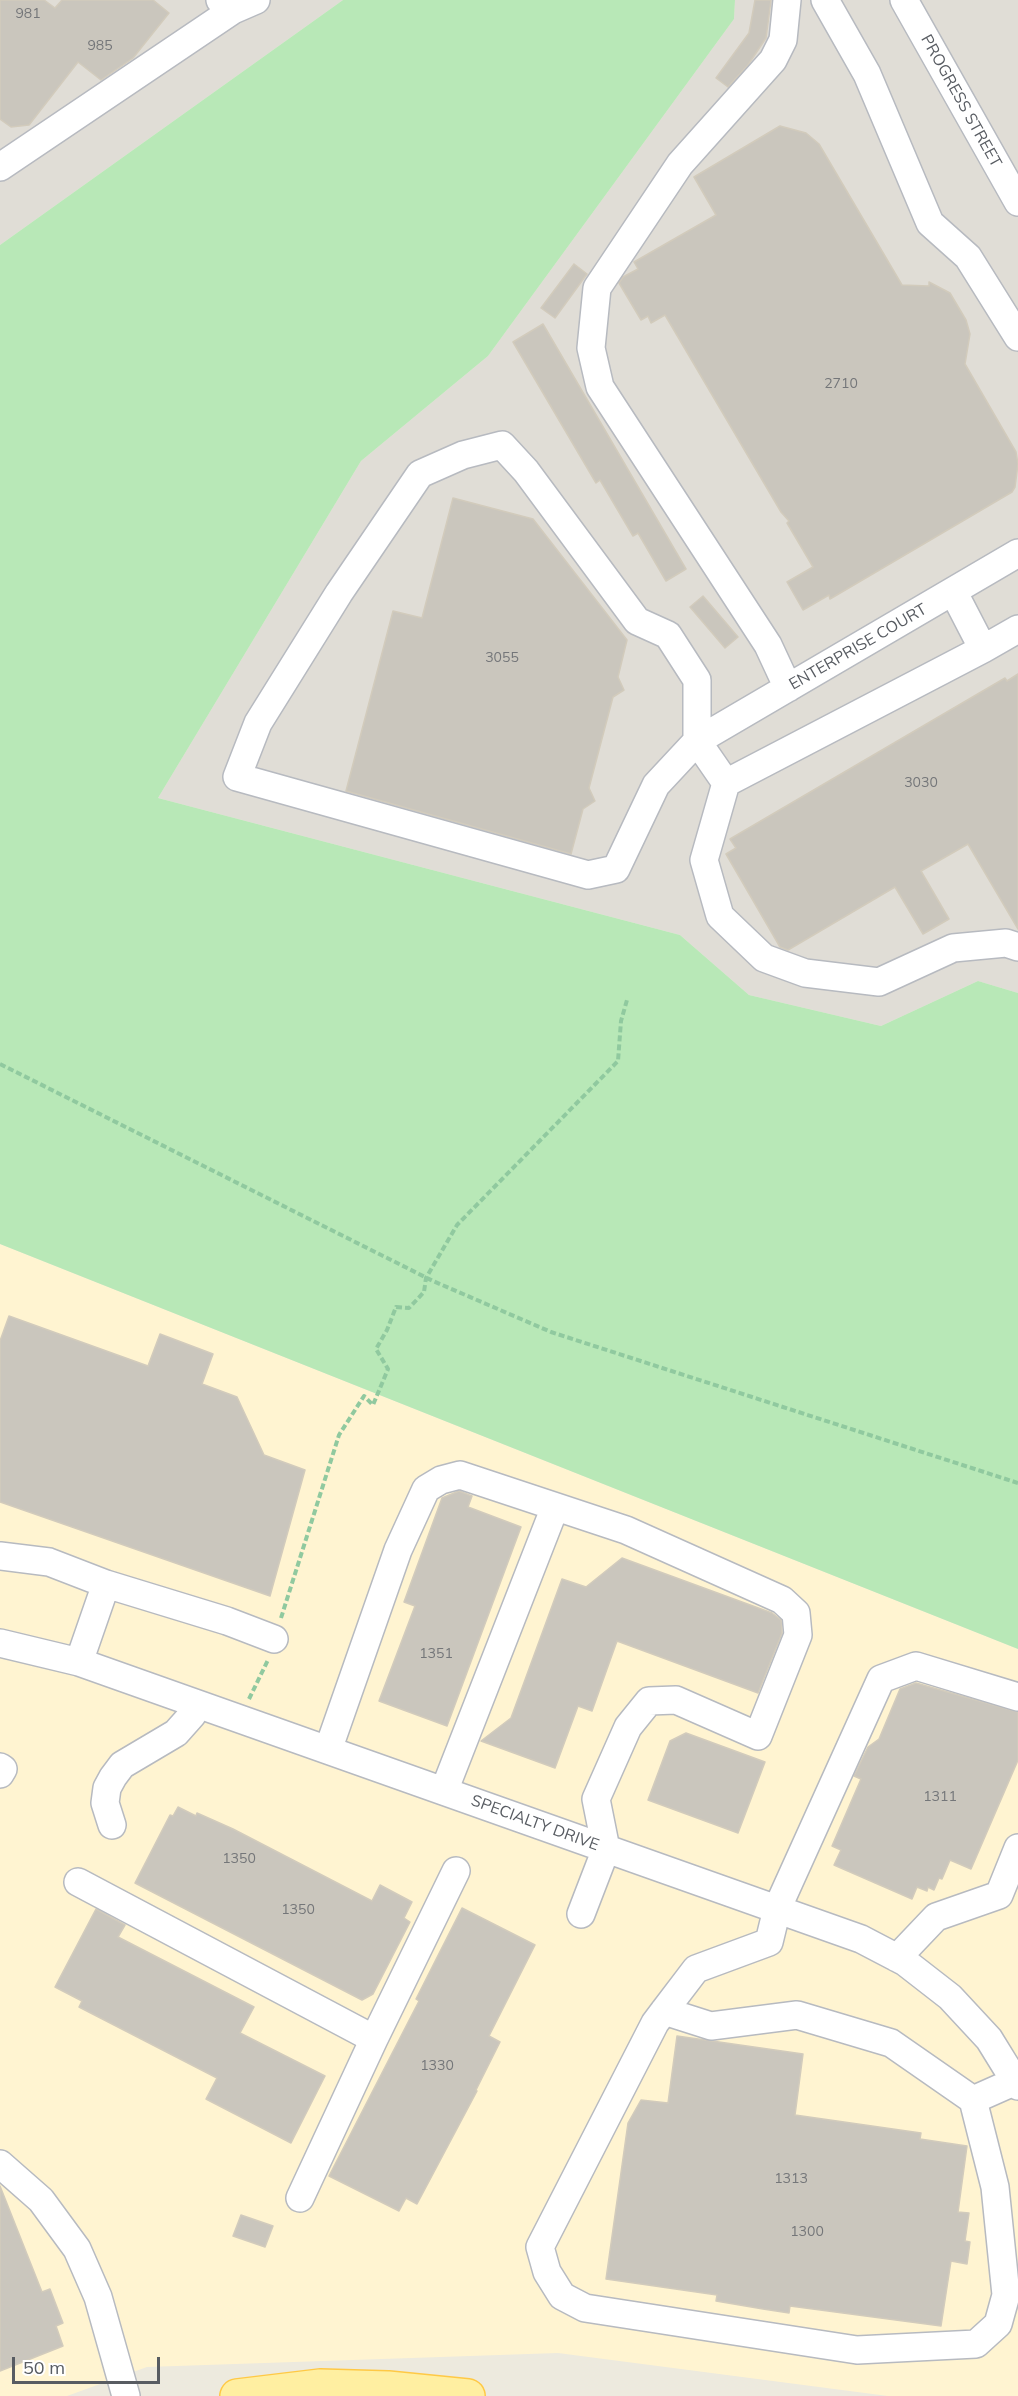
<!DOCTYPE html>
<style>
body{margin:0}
#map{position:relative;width:1018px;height:2396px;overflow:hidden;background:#edeade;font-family:Mulish,sans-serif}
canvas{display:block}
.scale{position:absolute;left:12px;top:2357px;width:148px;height:27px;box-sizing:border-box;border:3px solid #585c62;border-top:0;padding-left:8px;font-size:18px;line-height:21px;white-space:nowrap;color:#585c62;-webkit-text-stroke:4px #fff;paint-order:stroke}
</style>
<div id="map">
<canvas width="1018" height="2396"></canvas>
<div class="scale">50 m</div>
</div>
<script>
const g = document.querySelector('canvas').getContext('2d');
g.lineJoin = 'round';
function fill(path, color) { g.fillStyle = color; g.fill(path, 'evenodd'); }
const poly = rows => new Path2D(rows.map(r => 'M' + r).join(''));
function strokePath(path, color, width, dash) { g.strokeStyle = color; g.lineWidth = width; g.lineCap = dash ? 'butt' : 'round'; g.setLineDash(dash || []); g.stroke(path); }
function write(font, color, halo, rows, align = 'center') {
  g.font = font + ' Mulish,sans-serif'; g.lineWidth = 4.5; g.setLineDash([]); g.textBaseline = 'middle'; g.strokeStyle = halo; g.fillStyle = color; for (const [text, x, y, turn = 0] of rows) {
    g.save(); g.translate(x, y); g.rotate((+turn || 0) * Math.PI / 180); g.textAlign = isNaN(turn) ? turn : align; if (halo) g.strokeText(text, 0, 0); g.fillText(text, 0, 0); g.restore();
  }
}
const commercial = poly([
 [0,1244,1018,1649,1018,2396,888,2396,558,2353,147,2367,67,2396,0,2396]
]);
const industrial = poly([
 [0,0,343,0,0,245],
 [735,0,1018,0,1018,993,978,981,881,1026,749,995,680,935,158,798,361,461,488,356,734,19]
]);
const green = poly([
 [343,0,735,0,734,19,488,356,361,461,158,798,680,935,749,995,881,1026,978,981,1018,993,1018,1649,0,1244,0,245]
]);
const building = poly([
 [0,0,44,0,55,8,62,0,153,0,169,13,133,58,101,80,78,62,29,125,11,127,0,119,0,0],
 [755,0,771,0,766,38,748,65,728,87,716,78,749,33,755,0],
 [780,126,806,133,819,144,902,285,929,286,929,282,950,293,966,320,970,334,965,364,1016,452,1018,464,1015,487,1012,492,830,599,829,595,803,610,787,582,813,567,787,523,789,521,781,512,665,315,651,323,648,316,641,320,619,283,623,277,638,269,634,262,716,215,694,177,780,126],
 [574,264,587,274,555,318,541,308,574,264],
 [543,324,686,569,666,581,638,533,633,536,600,480,596,483,513,342,543,324],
 [453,498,533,519,627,640,618,677,624,690,613,697,589,788,595,801,583,809,571,854,346,791,393,611,422,618,453,498],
 [703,596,738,637,725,648,690,607,703,596],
 [1018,674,1018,929,968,844,921,871,949,919,923,934,895,887,788,950,780,947,726,854,736,848,730,839,1005,678,1007,681,1018,674],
 [9,1316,148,1366,160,1334,213,1354,202,1384,237,1397,264,1455,305,1470,270,1596,0,1502,0,1341,9,1316],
 [459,1491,472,1496,468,1507,521,1527,447,1726,379,1701,415,1606,404,1602,442,1498,459,1491],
 [622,1558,772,1613,781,1620,782,1633,758,1693,617,1641,592,1711,578,1706,555,1768,481,1741,511,1718,562,1579,586,1587,622,1558],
 [916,1683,1018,1712,1018,1760,971,1869,950,1860,942,1879,939,1878,934,1890,928,1887,927,1891,917,1887,912,1899,834,1865,841,1850,832,1846,861,1779,854,1776,868,1747,879,1739,900,1689,916,1683],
 [686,1733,765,1762,738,1833,648,1800,670,1741,686,1733],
 [178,1807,196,1816,197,1813,233,1829,372,1901,380,1885,412,1902,404,1918,410,1922,373,1994,362,2000,135,1883,170,1815,173,1816,178,1807],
 [462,1908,535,1945,489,2036,500,2042,476,2090,477,2091,417,2204,406,2198,399,2211,329,2176,419,2001,416,1999,462,1908],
 [96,1909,125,1925,118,1937,254,2007,240,2033,325,2076,291,2143,206,2099,217,2078,79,2007,82,2001,55,1987,96,1909],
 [677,2036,803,2054,795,2115,921,2133,920,2139,967,2146,958,2212,969,2213,965,2241,970,2242,967,2264,951,2261,941,2326,790,2306,789,2313,763,2309,716,2301,717,2295,606,2279,628,2123,641,2100,668,2103,677,2036],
 [0,2186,42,2292,50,2289,63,2323,56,2326,63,2346,0,2371,0,2186],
 [241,2215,273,2226,265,2247,233,2236,241,2215]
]);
const path = poly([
 [0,1064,433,1281,551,1332,1018,1483],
 [281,1618,339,1435,364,1396,373,1405,388,1369,376,1349,387,1330,396,1307,409,1308,424,1292,426,1278,457,1225,618,1061,621,1021,627,1000],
 [249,1699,268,1660]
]);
const minor = poly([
 [787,0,783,40,773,60,680,164,597,288,591,348,600,387,768,645,788,688],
 [825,0,867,74,930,223,968,257,1018,337],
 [904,0,1018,202],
 [233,10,256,0],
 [0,167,233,10,220,0],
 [1018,553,697,741,656,785,616,869,588,875,237,777,258,723,339,593,420,474,463,455,502,445,526,471,637,621,668,635,697,680,697,741,726,783,704,860,720,916,764,958,805,973,879,982,953,948,1006,943,1018,947],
 [953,591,983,649,1018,629],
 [726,783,983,649],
 [0,1556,49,1562,106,1584,79,1662],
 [106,1584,227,1621,274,1639],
 [0,1643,79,1662,861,1939,905,1962,950,1997,989,2039,1018,2086],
 [328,1750,398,1550,426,1489,441,1480,460,1475,626,1530,782,1600,796,1613,798,1635,758,1736,676,1700,649,1701,628,1727,596,1799,606,1849,581,1914],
 [0,1767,3,1769,0,1774],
 [444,1791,555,1507],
 [112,1825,105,1803,107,1788,113,1777,122,1765,176,1733,192,1715,198,1704],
 [78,1882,374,2039,300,2198],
 [897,1958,936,1917,999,1895,1018,1848],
 [664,2011,711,2026,797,2015,891,2043,973,2100,995,2187,1006,2295,998,2324,976,2344,857,2350,585,2308,562,2296,547,2272,540,2247,655,2023,664,2011,696,1969,769,1942,777,1909,881,1679,916,1666,1018,1697],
 [374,2039,456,1871],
 [973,2100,1018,2080],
 [0,2164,41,2200,77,2249,98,2297,126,2396]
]);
const major = poly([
 [237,2396,320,2386,388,2388,468,2396]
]);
const numberNames = [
 ["981",28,14],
 ["985",100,46],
 ["2710",841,384],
 ["3055",502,658],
 ["3030",921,783],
 ["1351",436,1654],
 ["1311",940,1797],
 ["1350",239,1859],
 ["1350",298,1910],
 ["1330",437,2066],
 ["1313",791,2179],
 ["1300",807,2232]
];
const streetNames = [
 ["PROGRESS STREET",961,101,61],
 ["ENTERPRISE COURT",858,647,-30],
 ["SPECIALTY DRIVE",535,1823,20]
];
fill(commercial, '#fff4d1');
fill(industrial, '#e0ddd6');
fill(green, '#b8e8b7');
fill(building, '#cac6bd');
strokePath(building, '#d2cbbc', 1.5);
strokePath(minor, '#b7bac0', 30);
strokePath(major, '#ffc945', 36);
strokePath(path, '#90c99f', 4, [6, 3]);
strokePath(minor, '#fff', 27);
strokePath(major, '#ffefa1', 33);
write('14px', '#747679', null, numberNames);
write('16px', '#585c62', '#fff', streetNames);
</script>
